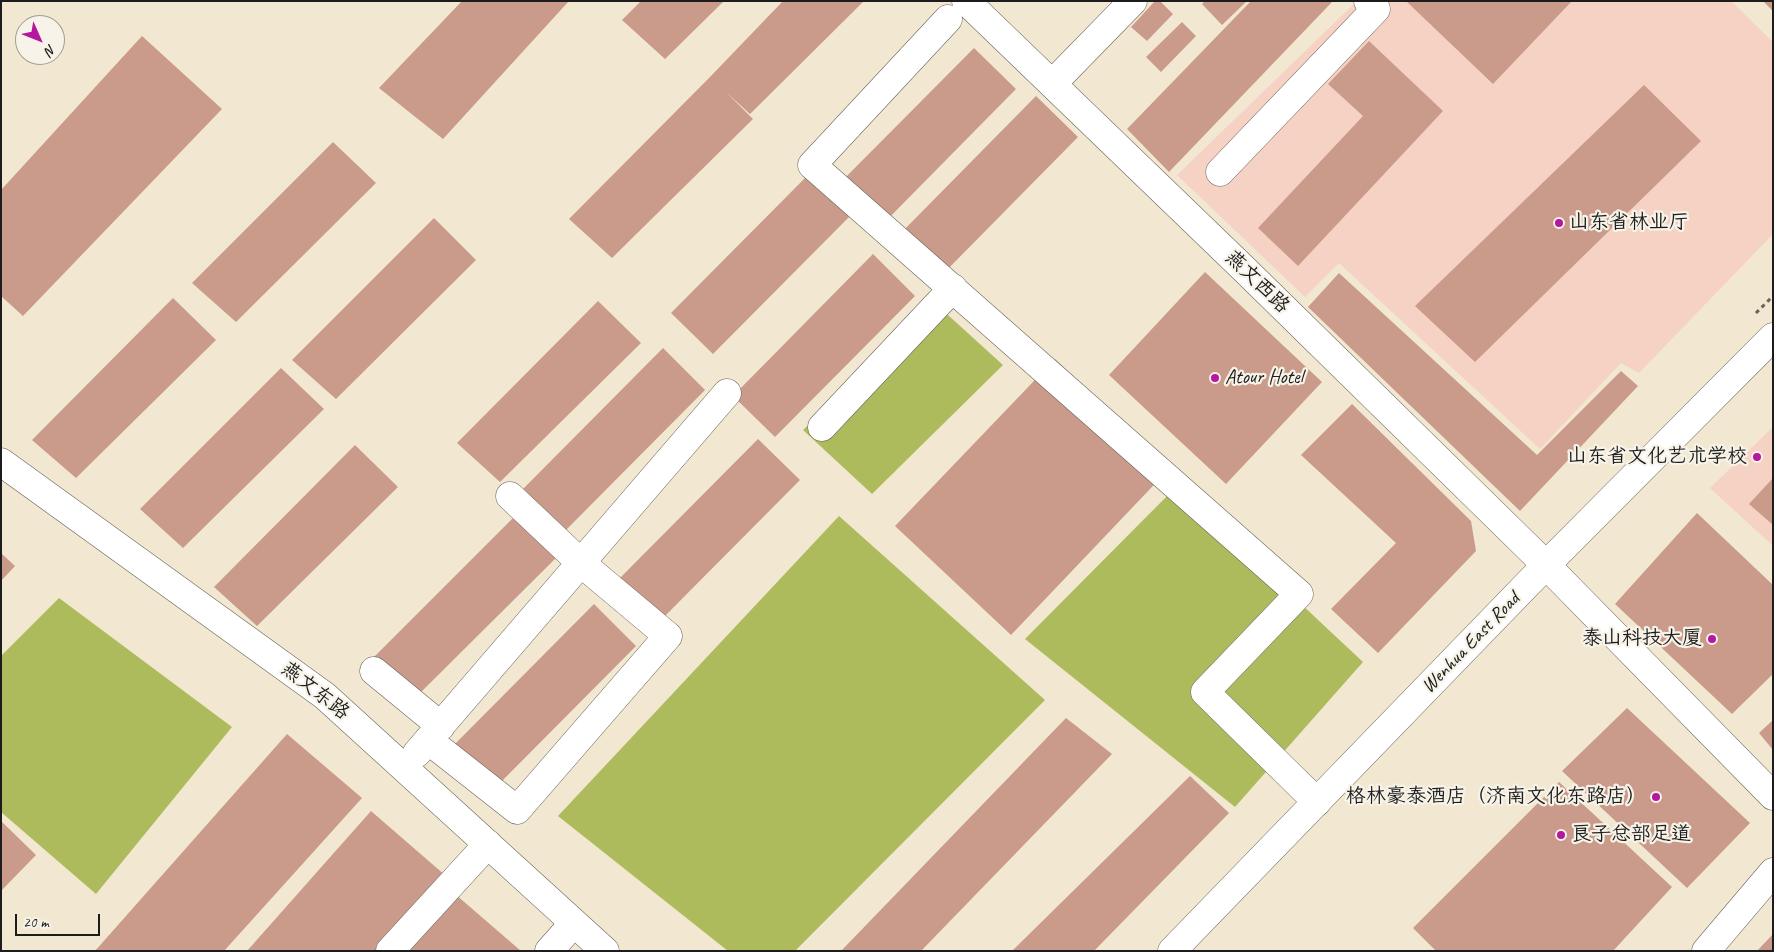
<!DOCTYPE html>
<meta charset="utf-8">
<style>
body{margin:0}
#map{position:relative;width:1774px;height:952px;overflow:hidden;background:#f2e7d0;font-family:Caveat,sans-serif}
canvas{display:block}
.frame{position:absolute;inset:0;border:2px solid #1c1c1c;pointer-events:none}
.north{position:absolute;left:15px;top:15px;width:50px;height:50px;box-sizing:border-box;background:#f7f3e8;border:1px solid #9f9d96;border-radius:50%;rotate:134deg;font-size:14px;font-weight:700;line-height:20px;text-align:center;color:#1c1c1c}
.north::after{content:'';display:block;margin:auto;width:18px;height:22px;background:#b5179e;clip-path:polygon(50% 0,100% 100%,50% 72%,0 100%)}
.scale{position:absolute;left:15px;top:914px;width:85px;height:22px;box-sizing:border-box;border:2px solid #1c1c1c;border-top:0;padding-left:6px;font-size:15px;line-height:18px;white-space:nowrap;color:#1c1c1c;-webkit-text-stroke:4px #f7f3e8;paint-order:stroke}
</style>
<div id="map">
<canvas width="1774" height="952"></canvas>
<div class="frame"></div>
<div class="north">N</div>
<div class="scale">20 m</div>
</div>
<script>
const g = document.querySelector('canvas').getContext('2d');
g.lineJoin = 'round';
function fill(path, color) { g.fillStyle = color; g.fill(path, 'evenodd'); }
const poly = rows => new Path2D(rows.map(r => 'M' + r).join(''));
function strokePath(path, color, width, dash) { g.strokeStyle = color; g.lineWidth = width; g.lineCap = dash ? 'butt' : 'round'; g.setLineDash(dash || []); g.stroke(path); }
function write(font, color, halo, rows, align = 'center') {
  g.font = font + ' Caveat,"LXGW WenKai TC",sans-serif'; g.lineWidth = 4.5; g.setLineDash([]); g.textBaseline = 'middle'; g.strokeStyle = halo; g.fillStyle = color; for (const [text, x, y, turn = 0] of rows) {
    g.save(); g.translate(x, y); g.rotate((+turn || 0) * Math.PI / 180); g.textAlign = isNaN(turn) ? turn : align; if (halo) g.strokeText(text, 0, 0); g.fillText(text, 0, 0); g.restore();
  }
}
const built = poly([
 [1357,1,1731,1,1773,42,1773,234,1639,373,1621,363,1540,449,1339,263,1305,297,1177,175],
 [1773,427,1773,546,1710,488]
]);
const green = poly([
 [938,306,1003,365,872,494,803,430],
 [1176,487,1363,662,1235,807,1025,639],
 [839,516,1045,700,795,951,728,951,558,816],
 [59,598,232,727,96,894,1,812,1,656]
]);
const building = poly([
 [462,1,569,1,443,139,379,88],
 [641,1,724,1,665,59,622,20],
 [783,1,864,1,750,114,726,92,753,119,612,258,569,219,710,77],
 [1155,1,1160,1,1173,14,1147,41,1131,27],
 [1205,1,1247,1,1222,25,1202,4],
 [1251,1,1333,1,1169,172,1127,129],
 [1406,1,1572,1,1493,84],
 [1763,1,1773,1,1773,11],
 [1182,22,1196,36,1161,72,1146,57],
 [142,36,222,109,23,316,1,296,1,190],
 [1369,41,1443,111,1298,266,1258,228,1363,116,1328,84],
 [974,48,1016,89,876,231,834,189],
 [1644,85,1701,141,1475,362,1415,306],
 [1036,96,1078,137,938,279,896,238],
 [333,142,376,183,236,322,192,283],
 [811,172,853,213,713,354,671,313],
 [434,218,476,260,336,399,292,360],
 [873,254,915,296,775,437,733,396],
 [1205,272,1322,382,1226,484,1109,375],
 [1339,273,1537,455,1621,371,1638,386,1520,511,1308,307],
 [173,298,216,340,76,478,32,440],
 [598,301,641,343,500,482,457,443],
 [663,348,705,390,565,531,523,489],
 [1055,359,1170,468,1011,635,895,526],
 [281,368,324,409,183,548,140,509],
 [1352,404,1471,521,1476,551,1378,653,1331,609,1396,543,1301,455],
 [758,439,800,480,660,621,618,580],
 [355,445,398,487,257,626,214,587],
 [1773,478,1773,525,1749,504],
 [1697,513,1773,585,1773,674,1732,714,1615,604],
 [515,516,557,557,417,696,373,658],
 [1,553,15,566,1,581],
 [594,604,636,646,496,787,454,745],
 [1627,708,1750,823,1687,888,1562,771],
 [1066,718,1112,754,921,951,841,951],
 [1773,720,1773,750,1759,733],
 [287,734,362,798,224,951,95,951],
 [1190,776,1229,813,1094,951,1012,951],
 [1559,782,1672,887,1613,951,1436,951,1413,928],
 [371,811,446,876,378,951,247,951],
 [1,821,36,855,1,891],
 [455,894,521,951,405,951],
 [1773,934,1773,951,1757,951]
]);
const path = poly([
 [1756,313,1773,296]
]);
const street = poly([
 [966,1,1243,268,1546,565,1773,796],
 [948,19,812,165,1299,594,1205,692,1317,802],
 [1052,84,1133,1],
 [1220,172,1376,9,1368,1],
 [822,427,953,288],
 [1,462,325,696,605,951],
 [374,671,441,726],
 [428,740,517,810,668,636,581,563,510,496],
 [417,753,727,393],
 [390,951,488,844],
 [549,951,574,923],
 [1706,951,1773,872]
]);
const secondary = poly([
 [1172,951,1546,565,1773,337]
]);
const markers = [
 [1559,223,5,"#b5179e"],
 [1215,378,5,"#b5179e"],
 [1757,457,5,"#b5179e"],
 [1712,639,5,"#b5179e"],
 [1656,797,5,"#b5179e"],
 [1561,835,5,"#b5179e"]
];
const poiNames = [
 ["山东省林业厅",1569,223],
 ["Atour Hotel",1225,378],
 ["山东省文化艺术学校",1747,457,"right"],
 ["泰山科技大厦",1702,639,"right"],
 ["格林豪泰酒店（济南文化东路店）",1646,797,"right"],
 ["良子总部足道",1571,835]
];
const streetNames = [
 ["燕文西路",1257,282,44],
 ["Wenhua East Road",1471,643,-46],
 ["燕文东路",315,691,38]
];
fill(built, '#f6d2c4');
fill(green, '#aebb5d');
fill(building, '#ca9b8a');
strokePath(street, '#67635b', 29);
strokePath(secondary, '#67635b', 29);
strokePath(path, '#67635b', 3, [4, 4]);
strokePath(street, '#fff', 28);
strokePath(secondary, '#fff', 28);
for (const [x, y, r, color] of markers) { const dot = new Path2D(); dot.arc(x, y, r, 0, 2 * Math.PI); g.fillStyle = color; g.fill(dot); strokePath(dot, '#f7f3e8', 2); }
write('20px', '#1c1c1c', '#f7f3e8', poiNames, 'left');
write('20px', '#1c1c1c', '#f7f3e8', streetNames);
</script>
